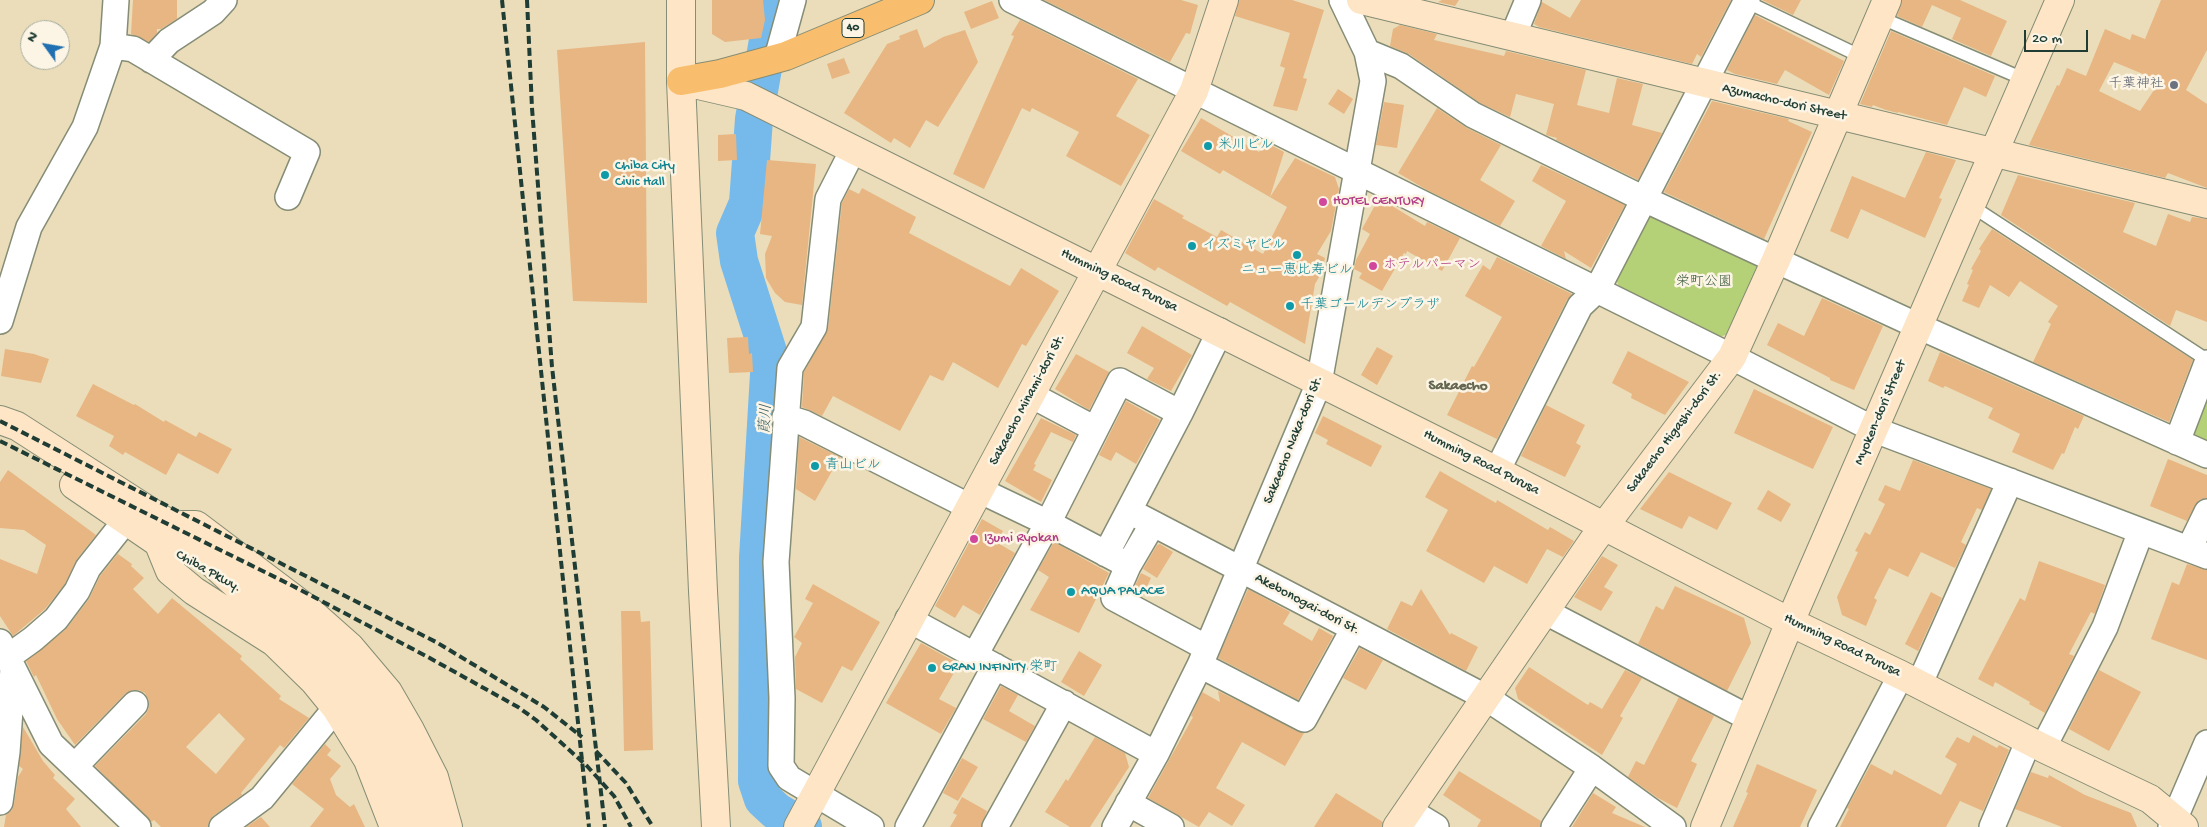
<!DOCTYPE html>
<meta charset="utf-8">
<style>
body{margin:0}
#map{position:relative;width:2207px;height:827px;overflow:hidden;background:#ebddb9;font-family:"Gochi Hand",sans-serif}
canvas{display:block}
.north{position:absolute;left:20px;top:20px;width:50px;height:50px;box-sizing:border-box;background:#fcf5e5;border:1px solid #a4ab9e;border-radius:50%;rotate:302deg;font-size:14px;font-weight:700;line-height:20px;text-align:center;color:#1f3d34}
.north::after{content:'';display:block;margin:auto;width:18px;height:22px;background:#1f6fb2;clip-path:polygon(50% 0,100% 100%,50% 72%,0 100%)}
.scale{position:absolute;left:2024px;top:30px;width:64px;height:22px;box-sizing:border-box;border:2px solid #1f3d34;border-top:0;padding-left:6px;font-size:15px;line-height:18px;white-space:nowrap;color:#1f3d34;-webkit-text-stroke:4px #fcf5e5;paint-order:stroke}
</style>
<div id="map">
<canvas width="2207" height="827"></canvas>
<div class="north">N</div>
<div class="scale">20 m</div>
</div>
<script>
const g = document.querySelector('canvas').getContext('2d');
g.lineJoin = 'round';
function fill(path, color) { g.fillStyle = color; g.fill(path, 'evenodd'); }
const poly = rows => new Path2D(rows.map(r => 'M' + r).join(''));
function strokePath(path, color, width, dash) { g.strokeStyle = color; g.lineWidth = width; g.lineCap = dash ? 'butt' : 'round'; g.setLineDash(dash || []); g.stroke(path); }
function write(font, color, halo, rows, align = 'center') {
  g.font = font + ' "Gochi Hand","Klee One",sans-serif'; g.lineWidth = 5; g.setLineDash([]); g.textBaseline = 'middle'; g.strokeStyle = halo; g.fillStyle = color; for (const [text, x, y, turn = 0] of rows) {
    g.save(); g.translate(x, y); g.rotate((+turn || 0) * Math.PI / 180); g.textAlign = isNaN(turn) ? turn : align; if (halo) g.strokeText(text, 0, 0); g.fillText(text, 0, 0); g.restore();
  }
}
const green = poly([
 [1653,211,1754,259,1758,269,1729,334,1715,338,1620,289,1614,274,1645,215],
 [2207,383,2207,442,2195,438,2192,425]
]);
const river = poly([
 [779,0,770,29,754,119,748,203,735,233,739,261,770,358,758,558,757,781,763,799,776,811,803,827]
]);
const building = poly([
 [133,0,177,0,177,19,161,29,157,29,157,33,149,42,131,34],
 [712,0,763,0,765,20,761,38,725,42,712,34],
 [1044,0,1181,0,1198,5,1190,34,1186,33,1170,62],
 [1239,0,1292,0,1324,10,1303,78,1307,79,1297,111,1273,106,1285,68,1280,66,1290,33,1235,16],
 [1442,0,1459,0,1455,6,1438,2],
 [1581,0,1731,0,1701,57,1697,54,1692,64,1539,27,1534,24,1542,2,1570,18],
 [1762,0,1801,0,1793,15],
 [1902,0,1960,0,2007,21,1991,56,1952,39,1961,18,1932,5,1922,27,1897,16],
 [2161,0,2207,0,2207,50,2186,90,2207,104,2207,188,2168,173,2165,178,2029,145,2057,85,2059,86,2067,68,2086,76,2105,29,2130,40,2132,34,2145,39],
 [2114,62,2160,81,2140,111,2099,91],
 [992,1,999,18,971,29,964,12],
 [1755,15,1844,61,1829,95,1785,70,1777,84,1735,74,1727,70],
 [1020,20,1138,79,1116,116,1150,135,1121,186,1066,156,1079,132,1032,108,1030,112,1022,108,984,189,953,174,1014,36,1011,35],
 [1400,25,1437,34,1434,40,1504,56,1506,51,1586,70,1577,105,1609,113,1617,78,1643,84,1632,125,1662,133,1638,180,1556,140,1557,138,1546,135,1554,104,1516,94,1510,117,1480,103,1409,54,1390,46,1393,29],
 [917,29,924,48,943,37,965,30,978,62,938,127,926,120,910,148,894,138,891,143,844,113,887,44,900,39,899,36],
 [1891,31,1995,76,1986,97,1964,87,1947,125,1898,112,1898,113,1886,110,1873,105,1872,107,1860,104],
 [645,42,647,303,573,301,557,50],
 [844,58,850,73,832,79,827,64],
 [1338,89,1353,99,1344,114,1328,104],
 [1712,101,1789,119,1788,121,1812,132,1764,239,1664,192],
 [1384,102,1404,105,1397,148,1376,145],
 [1437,108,1467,128,1501,145,1480,180,1515,201,1500,226,1427,190,1398,173],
 [1201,118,1259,152,1265,142,1284,152,1270,197,1295,158,1335,177,1339,189,1331,231,1317,254,1325,258,1322,272,1315,284,1305,344,1230,302,1227,306,1158,267,1155,271,1125,253,1154,199,1184,216,1182,218,1217,237,1221,230,1263,254,1287,207,1223,170,1220,174,1181,151],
 [736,134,737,160,718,161,718,135],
 [1926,152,1956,160,1939,198,1942,199,1925,238,1861,209,1848,239,1830,231,1852,176,1905,198],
 [767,160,816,164,802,305,785,302,775,293,766,278,765,254,772,236,760,234],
 [1541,165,1625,205,1591,268,1564,251,1566,259,1541,246,1566,201,1532,181],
 [2018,175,2135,203,2123,232,2156,246,2168,214,2190,222,2192,217,2207,219,2207,322,2176,310,2170,326,2001,215],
 [862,188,916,217,909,233,1010,286,1021,268,1059,291,1026,346,1022,344,998,388,953,362,943,381,930,375,900,431,833,396,822,416,802,407,804,372,828,329,842,203,849,189,859,194],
 [1379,198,1425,226,1427,222,1460,238,1442,271,1407,251,1406,254,1404,253,1382,291,1359,278,1362,273,1354,269,1356,260,1370,234,1362,229],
 [1992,229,2193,360,2169,422,2033,362,2051,324,2048,322,2058,306,2020,281,2009,297,1990,285,1979,308,1962,301,1969,285,1967,284,1973,270,1971,269,1981,251,1979,249],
 [1497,257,1572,294,1567,300,1497,439,1447,415,1472,366,1474,367,1502,317,1465,296,1483,265,1490,270],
 [1822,298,1883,326,1854,390,1830,380,1830,378,1767,345,1778,323,1804,336],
 [1142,326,1192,355,1171,391,1147,379,1154,368,1127,353],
 [748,337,749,354,752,353,753,372,729,373,727,338],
 [1377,347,1393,356,1377,385,1361,375],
 [5,349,34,354,49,359,41,383,1,376],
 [1628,351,1689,382,1665,415,1631,398,1632,394,1612,383],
 [1940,352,2084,416,2078,429,2075,427,2064,454,2062,453,2053,470,2012,452,2020,434,1988,418,1993,408,1945,386,1943,388,1928,381],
 [1076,354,1109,372,1089,410,1055,389],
 [93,384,134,405,135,404,164,422,165,420,196,437,199,432,232,449,218,474,178,453,166,475,125,452,123,455,109,446,114,436,76,416],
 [1754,389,1833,427,1813,469,1734,433],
 [1126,401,1160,420,1136,464,1116,452,1111,461,1099,455],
 [1546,405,1585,425,1576,443,1581,446,1565,477,1521,456],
 [1323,416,1382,446,1371,467,1326,444,1328,440,1315,433],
 [1041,418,1076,435,1073,442,1051,432,1034,464,1036,465,1033,470,1052,480,1041,502,1005,481],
 [799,437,840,457,815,501,796,489],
 [2168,459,2207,475,2207,498,2199,500,2187,521,2150,506],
 [1913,460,1991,489,1982,510,1977,508,1961,542,1966,545,1955,568,1921,552,1908,577,1889,568,1874,598,1877,600,1866,626,1842,615,1837,597,1858,552,1855,551,1865,532,1870,535,1885,504,1878,500,1885,485,1900,491],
 [8,470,96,535,77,559,65,584,45,609,13,636,0,616,0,559,37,574,46,545,24,530,0,528,0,482],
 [1440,471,1496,503,1497,500,1548,530,1550,527,1574,541,1563,557,1547,549,1527,584,1494,566,1484,583,1426,551,1448,510,1425,497],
 [1669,472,1732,503,1717,530,1689,516,1682,529,1640,509],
 [1768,490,1791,504,1781,522,1757,509],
 [982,519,1003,531,996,542,1015,553,980,615,963,605,955,618,935,606],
 [1054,542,1109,573,1079,633,1030,610,1049,577,1038,570],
 [1160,544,1173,552,1157,578,1143,569,1157,545],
 [120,551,118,554,132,564,131,566,144,578,133,589,158,614,172,598,242,656,240,659,281,696,279,699,309,718,284,748,280,745,241,793,242,795,213,816,209,821,208,827,161,827,154,820,151,822,95,766,146,714,149,708,149,701,145,693,139,690,132,690,125,694,75,745,57,719,36,675,34,677,26,661,67,628,89,599,100,576],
 [219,713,245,739,216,774,186,747],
 [1602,556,1618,565,1604,587,1613,592,1601,611,1574,597],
 [2039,561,2105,585,2095,614,2091,612,2069,654,2074,656,2045,713,2029,704,2030,702,1995,682,1993,687,1978,679,2020,598,2025,601],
 [2187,564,2207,570,2207,660,2151,639,2172,582,2179,585],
 [1141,573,1151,578,1142,597,1132,592],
 [813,584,880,622,852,671,842,666,822,703,796,689,795,657,802,643,794,637,813,603,805,599],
 [1675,586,1744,618,1751,643,1727,691,1638,644,1656,606,1663,610],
 [1248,589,1290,612,1283,624,1312,641,1319,628,1333,636,1298,700,1218,658],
 [1421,589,1450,635,1451,633,1478,647,1466,671,1387,629,1401,601,1412,606],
 [1931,592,1942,598,1918,651,1905,644],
 [621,611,640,611,641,622,650,621,653,750,624,751],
 [921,643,959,664,939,699,956,708,941,734,886,703],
 [1360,648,1383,660,1366,690,1343,678],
 [1079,651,1102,665,1084,696,1061,682],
 [1529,667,1588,705,1590,702,1602,709,1625,670,1642,678,1620,716,1623,718,1602,755,1518,699,1515,688],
 [2099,670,2141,692,2109,751,2069,729],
 [1001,686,1018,695,1009,711,1035,726,1026,742,983,719],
 [1218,691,1304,733,1285,766,1242,742,1216,788,1245,805,1232,826,1209,812,1199,827,1148,798,1193,717,1191,716,1202,692,1220,702],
 [1679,697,1714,716,1691,761,1697,764,1677,808,1658,798,1628,777,1636,761,1644,765],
 [23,727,43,761,55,775,53,778,75,799,66,809,81,827,4,827,6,815,12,810,14,804,18,777,23,769,19,766],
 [1973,735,1997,748,1999,745,2009,750,1983,811,1960,801,1946,827,1840,827,1849,809,1847,808,1871,764,1892,775,1894,770,1941,795,1957,764,1945,757,1957,737,1969,743],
 [1095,737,1125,753,1129,767,1090,827,1070,827,1045,812,1066,779,1068,781],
 [325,744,331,750,327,755,341,766,330,779,336,795,350,807,354,804,365,827,310,827,324,809,292,784],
 [962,758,978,767,958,801,943,793],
 [1757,764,1817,790,1800,827,1733,827,1748,793,1746,792],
 [1459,771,1541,821,1540,827,1477,827,1481,820,1443,795],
 [2031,772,2048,778,2049,775,2085,795,2131,813,2137,827,2062,827,2015,809],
 [1336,793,1383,822,1382,827,1314,827],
 [1593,793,1616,807,1612,813,1645,827,1572,827],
 [962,797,987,811,981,827,950,827,957,815,953,813],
 [261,817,270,827,246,827]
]);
const lane = poly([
 [1743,0,1862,57],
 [1879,17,2026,80],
 [1970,205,2207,360]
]);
const street = poly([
 [1012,0,1732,357,1875,430,2207,556],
 [1513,36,1528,0],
 [113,46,133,49,307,152,288,197],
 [1367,52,1401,66,1473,115,1644,199,1918,326,2207,455],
 [777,58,793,0],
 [151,60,169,41,213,12,224,0],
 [853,150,828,199,814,327,790,368,776,562,782,698,781,766,789,778,871,827],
 [0,321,29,227,85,127,113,46,116,0],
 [1031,395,1095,429],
 [785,417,804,423,970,507],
 [2177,442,2207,363],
 [1497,471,1580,306,1597,290,1747,0],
 [979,490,1048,523,1120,561],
 [1129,511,1485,697,1592,768,1673,827],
 [1152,525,1128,566,1114,598,1207,648],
 [2189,549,2207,512],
 [1106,554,1180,413,1220,331],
 [1544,611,1749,718],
 [908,619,1156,754],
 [0,642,51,744,138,827],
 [975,655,1048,523,1120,381,1180,413],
 [8,657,33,639,56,619,77,591,88,568,138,505],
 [1200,665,1304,719,1353,630],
 [1919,685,2010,481],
 [2043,748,2105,627,2141,531],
 [75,766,135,704],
 [0,802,7,752,13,668],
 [1128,803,1171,827],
 [1408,810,1436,827],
 [222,827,262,798,336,708],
 [908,827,995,666],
 [995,827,1064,703],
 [1115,827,1156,754,1200,665,1319,383,1373,81,1367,52,1342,0],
 [1554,827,1592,768],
 [1821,827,1901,675],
 [1992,827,2029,740],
 [2171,827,2207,743]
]);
const secondary = poly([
 [681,0,681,81,703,591,716,827],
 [1361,0,2207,204],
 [681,81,746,96,1497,471,1790,622,1901,675,2043,748,2150,799,2184,827],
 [0,420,17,426,171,525,246,594,311,643,347,683,381,729,405,778,420,827],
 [74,485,175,554],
 [182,525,196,525,306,608,350,647,388,692,410,730,434,777,448,827],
 [159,544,170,571,194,591,274,642,314,681,336,708,368,760,394,827],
 [798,827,1194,91,1224,0],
 [1397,827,1593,541,1732,357,1776,260,1887,0],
 [1705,827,1790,622,2060,0]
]);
const primary = poly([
 [681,81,720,74,786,56,920,0]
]);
const rail = poly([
 [502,0,589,827],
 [527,0,532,108,552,367,605,827],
 [0,421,436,642,544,707,582,737],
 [0,441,293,586,426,656,518,707,536,720,587,766,614,796,631,827],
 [596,751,626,783,653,827]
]);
const markers = [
 [2174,85,5,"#6b7280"],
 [1208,146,5,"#0f9aa8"],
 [605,175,5,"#0f9aa8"],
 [1323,202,5,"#d1479c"],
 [1192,246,5,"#0f9aa8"],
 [1297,255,5,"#0f9aa8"],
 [1373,266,5,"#d1479c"],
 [1290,306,5,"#0f9aa8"],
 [815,466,5,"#0f9aa8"],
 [974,539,5,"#d1479c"],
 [1071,592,5,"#0f9aa8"],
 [932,668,5,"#0f9aa8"]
];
const shields = [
 [853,28,22]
];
const shieldNames = [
 ["40",853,28]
];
const worshipNames = [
 ["千葉神社",2164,85]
];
const streetNames = [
 ["Azumacho-dori Street",1784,103,13],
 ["Humming Road Purusa",1119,281,26],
 ["Sakaecho Minami-dori St.",1028,400,-62],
 ["Myoken-dori Street",1881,413,-67],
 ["Sakaecho Higashi-dori St.",1675,432,-53],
 ["Sakaecho Naka-dori St.",1294,440,-68],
 ["Humming Road Purusa",1481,463,27],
 ["Chiba Pkwy.",208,572,29],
 ["Akebonogai-dori St.",1307,605,28],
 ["Humming Road Purusa",1842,646,26]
];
const cultureNames = [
 ["米川ビル",1218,146],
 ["Chiba City",615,167],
 ["Civic Hall",615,183],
 ["イズミヤビル",1202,246],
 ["ニュー恵比寿ビル",1297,271,"center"],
 ["千葉ゴールデンプラザ",1300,306],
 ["青山ビル",825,466],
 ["AQUA PALACE",1081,592],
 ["GRAN INFINITY 栄町",942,668]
];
const hotelNames = [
 ["HOTEL CENTURY",1333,202],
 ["ホテルパーマン",1383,266],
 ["Izumi Ryokan",984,539]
];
const parkNames = [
 ["栄町公園",1704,283]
];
const neighbourhoodNames = [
 ["Sakaecho",1458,387]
];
const waterNames = [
 ["葭川",767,419,-87]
];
fill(green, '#b5d177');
strokePath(river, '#75baeb', 38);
fill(building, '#e7b683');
strokePath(lane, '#858d76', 15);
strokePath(street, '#858d76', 28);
strokePath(secondary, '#858d76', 30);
strokePath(primary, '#858d76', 30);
strokePath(lane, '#fff', 12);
strokePath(street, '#fff', 25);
strokePath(secondary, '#fde5c5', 28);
strokePath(primary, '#f9be6d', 28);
strokePath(rail, '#1f3d34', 4, [8, 4]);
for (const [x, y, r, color] of markers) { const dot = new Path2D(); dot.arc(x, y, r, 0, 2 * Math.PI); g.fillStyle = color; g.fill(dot); strokePath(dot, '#fcf5e5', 2); }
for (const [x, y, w] of shields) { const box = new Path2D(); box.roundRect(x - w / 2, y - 9.5, w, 19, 4); g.fillStyle = '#fcf5e5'; g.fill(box); strokePath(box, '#1f3d34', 1); }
write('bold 12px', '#1f3d34', null, shieldNames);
write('14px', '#5b616d', '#fcf5e5', worshipNames, 'right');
write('14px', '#1f3d34', '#fcf5e5', streetNames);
write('14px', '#0d838f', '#fcf5e5', cultureNames, 'left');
write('14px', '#b23c85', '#fcf5e5', hotelNames, 'left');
write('14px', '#3d5b41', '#fcf5e5', parkNames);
write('bold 15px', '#656750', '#fcf5e5', neighbourhoodNames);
write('italic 15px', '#345c62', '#fcf5e5', waterNames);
</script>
